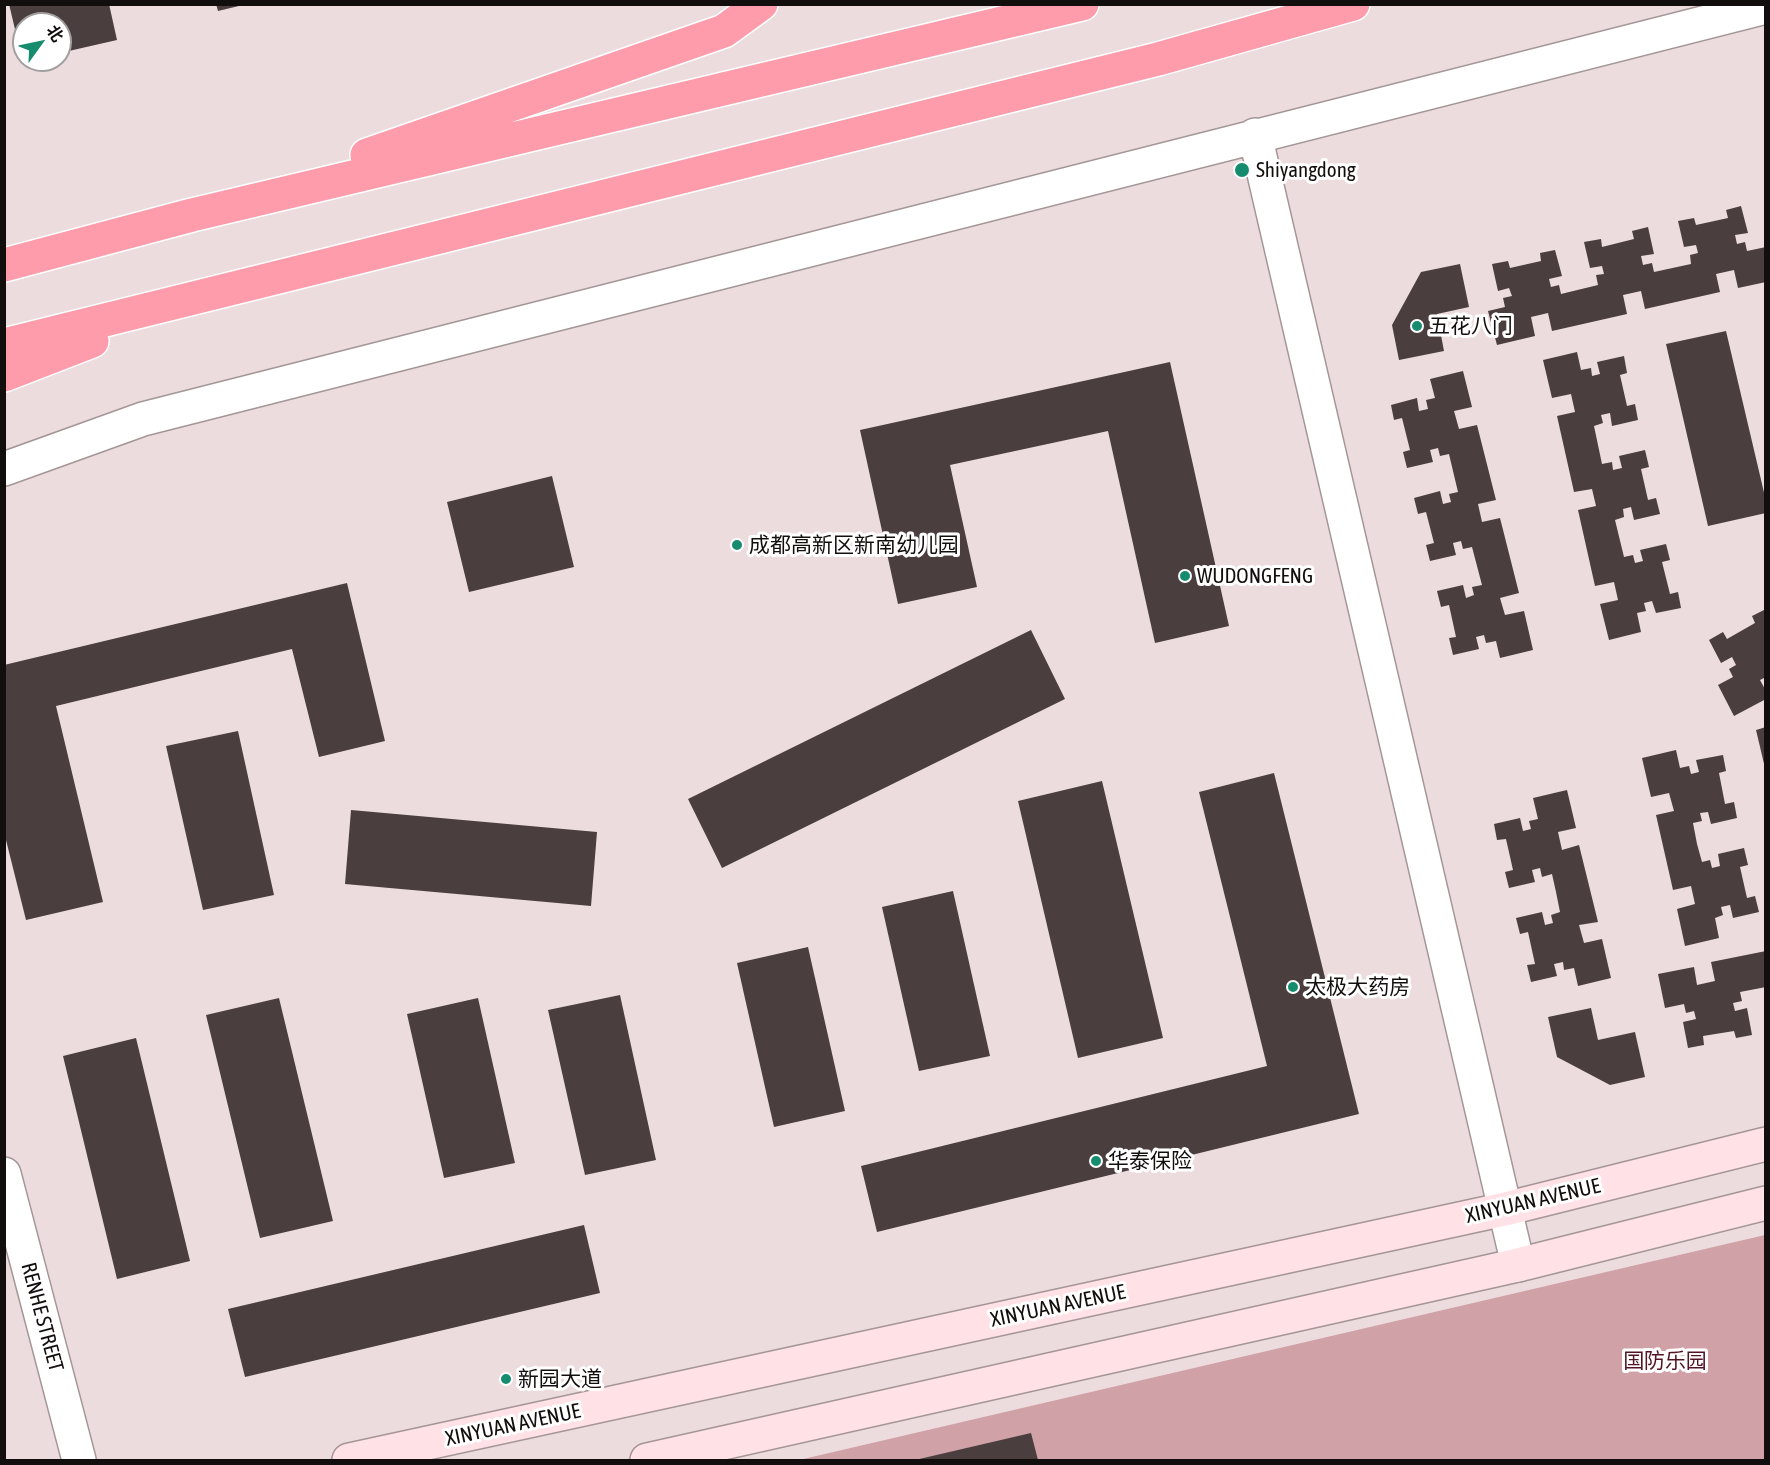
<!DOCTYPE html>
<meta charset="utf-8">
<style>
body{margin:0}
#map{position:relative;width:1770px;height:1465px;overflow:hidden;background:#ecdcde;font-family:"Asap Condensed","Noto Sans SC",sans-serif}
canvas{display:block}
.frame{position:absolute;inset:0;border:6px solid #130e0e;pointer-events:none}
.north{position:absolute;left:12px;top:12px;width:60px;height:60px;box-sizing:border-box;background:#fff;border:2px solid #a19f9f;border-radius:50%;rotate:57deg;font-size:16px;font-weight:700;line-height:24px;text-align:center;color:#130e0e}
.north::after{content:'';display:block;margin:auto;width:21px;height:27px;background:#168c6e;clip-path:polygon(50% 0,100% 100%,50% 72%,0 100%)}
</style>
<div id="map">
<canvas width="1770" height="1465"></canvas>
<div class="frame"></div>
<div class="north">北</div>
</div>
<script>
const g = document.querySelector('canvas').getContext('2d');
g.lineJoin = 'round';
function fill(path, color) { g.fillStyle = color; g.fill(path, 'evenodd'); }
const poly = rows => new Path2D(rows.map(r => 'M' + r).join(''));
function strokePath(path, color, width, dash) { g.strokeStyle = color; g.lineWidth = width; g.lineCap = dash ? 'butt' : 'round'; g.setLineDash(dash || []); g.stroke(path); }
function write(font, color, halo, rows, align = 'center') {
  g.font = font + ' "Asap Condensed","Noto Sans SC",sans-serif'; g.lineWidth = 6; g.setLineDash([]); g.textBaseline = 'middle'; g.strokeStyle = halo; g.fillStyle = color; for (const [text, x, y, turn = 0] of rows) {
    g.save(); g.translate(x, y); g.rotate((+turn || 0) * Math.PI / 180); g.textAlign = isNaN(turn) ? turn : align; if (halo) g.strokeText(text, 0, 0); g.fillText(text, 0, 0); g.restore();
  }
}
const green = poly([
 [1765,1235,1765,1460,799,1460]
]);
const building = poly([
 [9,4,109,4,117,40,60,53,60,24,24,24,23,63],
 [216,4,243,4,243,5,218,11],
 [1741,206,1748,233,1735,235,1737,244,1745,242,1747,251,1766,247,1766,282,1738,288,1734,270,1716,274,1720,292,1645,309,1641,291,1623,295,1627,314,1552,331,1548,313,1531,317,1535,336,1497,345,1488,311,1505,307,1503,298,1512,296,1509,288,1498,291,1492,264,1508,261,1510,268,1541,261,1540,253,1555,250,1562,276,1549,279,1551,287,1559,285,1561,294,1598,285,1596,275,1604,274,1602,266,1590,268,1584,242,1601,239,1602,247,1634,239,1632,231,1648,227,1654,254,1641,256,1643,265,1652,263,1654,272,1691,264,1690,255,1698,253,1696,245,1684,247,1678,221,1694,218,1696,225,1728,218,1726,210],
 [1460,264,1469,307,1437,314,1444,351,1399,360,1392,325,1421,272],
 [1726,331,1766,501,1766,513,1708,526,1666,344],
 [1577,352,1581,370,1591,368,1592,376,1600,374,1597,362,1624,356,1627,373,1620,375,1627,406,1635,404,1638,420,1612,426,1610,413,1601,415,1603,423,1594,426,1602,464,1612,462,1613,470,1622,468,1619,456,1645,450,1649,467,1641,469,1648,500,1656,498,1660,514,1634,520,1631,507,1623,509,1624,517,1615,520,1624,557,1633,555,1635,563,1643,561,1640,550,1666,544,1670,560,1662,562,1670,594,1678,592,1681,608,1656,613,1652,601,1644,603,1646,611,1637,613,1641,632,1609,640,1600,604,1618,600,1614,582,1595,586,1578,510,1596,506,1592,489,1574,492,1557,416,1575,412,1571,394,1552,398,1543,360],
 [1170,362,1229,626,1155,643,1108,431,950,465,977,587,898,604,860,430],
 [1463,371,1472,407,1454,411,1459,429,1477,425,1496,500,1478,504,1482,522,1500,518,1519,593,1500,598,1505,615,1524,611,1533,650,1500,658,1496,641,1486,643,1484,635,1476,637,1479,649,1453,655,1449,638,1456,637,1449,605,1441,607,1437,591,1463,585,1466,598,1474,595,1472,587,1482,585,1472,547,1463,549,1461,541,1453,543,1456,555,1430,561,1426,545,1434,543,1426,512,1418,514,1414,498,1440,491,1443,504,1451,502,1449,494,1458,492,1453,471,1449,454,1440,456,1438,448,1430,450,1433,462,1407,468,1403,452,1410,450,1402,418,1394,420,1391,405,1417,398,1419,411,1428,409,1426,400,1435,398,1430,379],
 [552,476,574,567,469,592,447,502],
 [347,583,385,741,319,757,292,649,56,706,103,902,26,920,4,832,4,665],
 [1766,609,1766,677,1760,680,1766,691,1766,699,1734,716,1718,685,1733,677,1729,669,1736,665,1732,657,1721,663,1709,640,1723,632,1727,639,1755,623,1752,616],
 [1031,630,1065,699,722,868,688,799],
 [1766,727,1766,768,1765,768,1756,730],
 [238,731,274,895,203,910,166,746],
 [1676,750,1680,768,1689,766,1691,774,1699,772,1696,760,1723,755,1726,771,1719,773,1725,804,1734,802,1737,818,1711,824,1708,812,1700,813,1702,821,1693,823,1697,844,1702,862,1710,860,1712,868,1720,866,1718,854,1744,848,1748,865,1740,867,1747,898,1755,896,1759,912,1733,918,1730,905,1721,907,1723,915,1715,918,1719,938,1685,946,1677,909,1695,904,1691,886,1673,890,1656,815,1674,811,1669,793,1651,797,1642,758],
 [1274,773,1359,1114,877,1232,861,1166,1267,1066,1199,792],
 [1102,781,1163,1038,1078,1058,1018,801],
 [1567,790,1576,828,1558,832,1562,850,1579,845,1598,922,1579,925,1584,943,1602,939,1611,978,1578,986,1574,968,1564,970,1563,962,1554,964,1557,976,1531,982,1527,965,1535,964,1528,932,1520,934,1516,918,1542,912,1545,925,1553,923,1551,915,1560,912,1556,892,1552,874,1542,877,1540,868,1532,870,1535,882,1509,888,1505,872,1513,870,1506,839,1497,840,1494,824,1520,818,1523,831,1531,829,1529,821,1538,819,1533,798],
 [351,810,597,832,591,906,345,884],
 [953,891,990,1056,919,1071,882,907],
 [808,947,845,1111,774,1127,737,963],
 [1766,951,1766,987,1740,992,1742,1001,1733,1003,1735,1011,1747,1008,1752,1035,1736,1038,1734,1031,1703,1036,1704,1045,1688,1048,1683,1022,1696,1019,1694,1011,1686,1013,1684,1004,1665,1008,1658,974,1694,967,1697,985,1715,981,1711,962],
 [620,995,656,1160,585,1175,548,1010],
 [279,998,333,1221,260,1238,206,1015],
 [478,998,515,1163,444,1178,407,1014],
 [1591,1008,1598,1040,1635,1032,1645,1077,1610,1085,1557,1057,1548,1017],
 [136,1038,190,1261,117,1279,63,1056],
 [584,1225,600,1293,245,1377,228,1309],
 [1031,1433,1038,1460,915,1460]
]);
const street = poly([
 [1255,135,1518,1265],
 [4,469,143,419,1766,7],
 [4,1174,79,1460]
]);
const secondary = poly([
 [349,1460,1505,1209,1766,1144],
 [647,1460,1518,1265,1766,1203]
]);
const highway = poly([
 [367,155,724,31,761,4],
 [4,265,192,215,1082,4],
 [4,345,1158,59,1353,4],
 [4,375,92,341]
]);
const markers = [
 [1242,170,8,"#168c6e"],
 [1417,326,6,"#168c6e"],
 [737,545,6,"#168c6e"],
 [1185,576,6,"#168c6e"],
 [1293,987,6,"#168c6e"],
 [1096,1161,6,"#168c6e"],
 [506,1379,6,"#168c6e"]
];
const poiNames = [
 ["Shiyangdong",1256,170],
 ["五花八门",1429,326],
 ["成都高新区新南幼儿园",749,545],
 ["WUDONGFENG",1197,576],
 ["太极大药房",1305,987],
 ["华泰保险",1108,1161],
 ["新园大道",518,1379]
];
const streetNames = [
 ["XINYUAN AVENUE",1533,1201,-13],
 ["XINYUAN AVENUE",1058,1306,-12],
 ["RENHE STREET",42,1317,75],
 ["XINYUAN AVENUE",513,1425,-12]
];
const parkNames = [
 ["国防乐园",1665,1361]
];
fill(green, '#d0a1a7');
fill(building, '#4a3e3f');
strokePath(street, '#a49697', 36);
strokePath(secondary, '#a49697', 36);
strokePath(highway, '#fff', 36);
strokePath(street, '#fff', 33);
strokePath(secondary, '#ffe1e6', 33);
strokePath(highway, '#fe9cab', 33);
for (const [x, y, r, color] of markers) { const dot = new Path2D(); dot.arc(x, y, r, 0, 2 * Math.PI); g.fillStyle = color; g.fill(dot); strokePath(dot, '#fff', 2); }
write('21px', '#130e0e', '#fff', poiNames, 'left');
write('21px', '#130e0e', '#fff', streetNames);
write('21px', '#511523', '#fff', parkNames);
</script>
